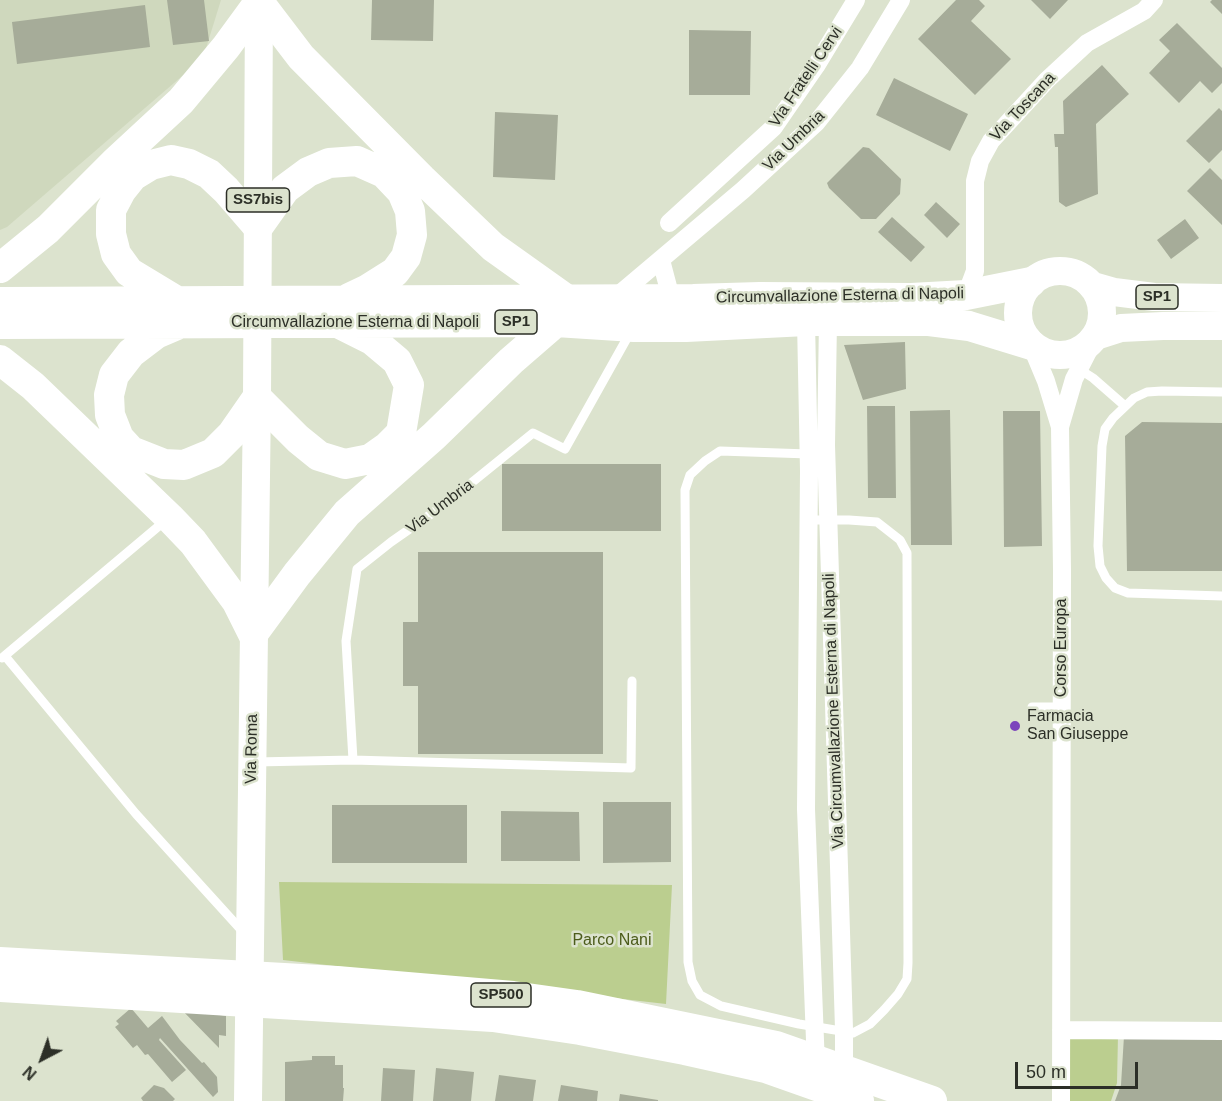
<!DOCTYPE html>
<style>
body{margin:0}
#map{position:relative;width:1222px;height:1101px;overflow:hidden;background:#dce3ce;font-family:Helvetica,sans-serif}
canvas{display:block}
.north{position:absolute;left:12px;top:1029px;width:60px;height:60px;-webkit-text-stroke:4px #dce3ce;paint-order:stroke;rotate:221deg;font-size:16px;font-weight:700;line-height:24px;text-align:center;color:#2c2f27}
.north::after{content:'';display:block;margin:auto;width:21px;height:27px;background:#2c2f27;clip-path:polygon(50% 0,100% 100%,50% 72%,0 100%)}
.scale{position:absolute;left:1015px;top:1062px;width:123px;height:27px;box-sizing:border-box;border:3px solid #2c2f27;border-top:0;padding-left:8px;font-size:18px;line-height:21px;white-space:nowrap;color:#2c2f27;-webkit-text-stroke:4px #dce3ce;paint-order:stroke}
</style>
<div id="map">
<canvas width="1222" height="1101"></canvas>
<div class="north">N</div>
<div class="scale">50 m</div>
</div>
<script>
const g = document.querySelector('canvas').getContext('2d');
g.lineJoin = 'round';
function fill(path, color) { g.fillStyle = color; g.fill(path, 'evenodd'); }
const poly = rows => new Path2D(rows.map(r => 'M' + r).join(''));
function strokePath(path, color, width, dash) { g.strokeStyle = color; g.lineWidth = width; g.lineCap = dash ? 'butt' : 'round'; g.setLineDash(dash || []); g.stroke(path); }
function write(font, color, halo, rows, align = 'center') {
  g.font = font + ' Helvetica,sans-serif'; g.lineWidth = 5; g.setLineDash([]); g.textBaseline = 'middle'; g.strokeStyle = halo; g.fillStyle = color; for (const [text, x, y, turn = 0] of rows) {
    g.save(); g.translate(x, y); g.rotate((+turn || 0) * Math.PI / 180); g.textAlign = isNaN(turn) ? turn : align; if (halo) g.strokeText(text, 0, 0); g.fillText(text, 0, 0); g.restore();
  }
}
const built = poly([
 [0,0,221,0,203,58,7,227,0,230]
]);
const green = poly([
 [279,882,672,885,666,1004,283,960],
 [1067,1034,1118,1035,1117,1083,1111,1101,1067,1101]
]);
const building = poly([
 [167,0,204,0,209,41,173,45],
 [372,0,434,0,433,41,371,40],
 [956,0,979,0,985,6,971,21,1011,59,975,95,918,39],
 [1031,0,1068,0,1050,19],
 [1212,0,1222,0,1222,14,1210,2],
 [145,5,150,47,17,64,12,22],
 [1177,23,1222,68,1222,83,1212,93,1200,81,1179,103,1149,73,1170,51,1159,40],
 [689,30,751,31,750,95,689,95],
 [1102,65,1129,94,1096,124,1098,194,1066,207,1059,202,1058,147,1055,147,1054,134,1064,134,1063,101],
 [894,78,968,114,950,151,876,115],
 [1219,108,1222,111,1222,150,1209,163,1186,141],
 [495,112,558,115,555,180,493,177],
 [863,147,869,148,901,179,900,194,876,219,861,219,829,188,827,183],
 [1210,168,1222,180,1222,225,1187,191],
 [936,202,960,224,947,238,924,215],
 [892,217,925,247,911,262,878,232],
 [1185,219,1199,238,1171,259,1157,240],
 [905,342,906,389,863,400,844,345],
 [867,406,895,406,896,498,868,498],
 [950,410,952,545,911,545,910,411],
 [1003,411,1040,411,1042,546,1004,547],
 [1142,422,1222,423,1222,571,1127,571,1125,436],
 [502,464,661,464,661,531,502,531],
 [418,552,603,552,603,754,418,754,418,686,403,686,403,622,418,622],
 [603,802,671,802,671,862,603,863],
 [332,805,467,805,467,863,332,863],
 [501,811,579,812,580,861,501,861],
 [179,1007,212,1008,220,1015,226,1016,226,1036,219,1035,219,1048],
 [131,1008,148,1028,162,1016,180,1040,202,1063,204,1062,217,1077,218,1092,213,1097,160,1038,159,1040,186,1070,172,1082,148,1054,145,1055,137,1045,133,1048,115,1027,119,1024,116,1021],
 [1124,1036,1222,1037,1222,1101,1115,1101,1121,1085],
 [312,1056,335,1056,335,1065,343,1065,343,1088,344,1088,343,1101,285,1101,285,1062,312,1060],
 [383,1068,415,1070,413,1101,381,1101],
 [436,1068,474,1072,471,1101,433,1101],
 [499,1075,536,1080,533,1101,495,1101],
 [154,1085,164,1088,175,1099,173,1101,143,1101,141,1098],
 [561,1085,598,1091,597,1101,558,1101],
 [620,1094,658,1100,658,1101,619,1101]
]);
const service = poly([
 [1079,369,1093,378,1125,406],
 [1222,392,1162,391,1147,392,1134,398,1113,418,1105,429,1102,446,1098,546,1100,566,1106,578,1115,588,1128,593,1222,596],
 [809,454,720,451,705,461,690,475,685,490,688,962,692,981,700,995,721,1006,799,1024,853,1033,870,1024,884,1010,898,994,907,979,908,963,907,553,900,540,877,522,849,520,809,520],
 [5,656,136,814,244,933],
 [2,658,166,520],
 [1032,707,1062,707],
 [353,760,346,641,357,569,391,542,444,505,533,433,565,449,631,331],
 [255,762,353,760,631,768,632,681]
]);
const minor = poly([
 [669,223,774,127,816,66,856,0],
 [661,260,671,298],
 [966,295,975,271,975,181,980,161,991,141,1047,80,1087,43,1144,11,1154,0],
 [615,298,743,190,817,122,860,68,901,0],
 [806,321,809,471,806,809,816,1066],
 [828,321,826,445,844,1029,844,1078],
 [1031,345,1046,381,1060,427,1062,570,1061,1101],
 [1060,427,1074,379,1096,336],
 [1061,1030,1222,1031]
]);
const primary = poly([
 '1018 313a42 42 0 1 1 84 0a42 42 0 1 1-84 0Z',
 [1093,286,1114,292,1154,297,1222,298],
 [1096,336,1121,328,1163,326,1222,326],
 [248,1101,257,398,259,0]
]);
const trunk = poly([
 [0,268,48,229,114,163,181,101,226,47,259,2,301,57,422,179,493,247,566,299],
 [177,301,129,272,116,254,111,234,111,210,121,191,133,176,151,165,171,160,189,164,209,174,226,190,258,227,285,189,308,172,329,163,357,161,384,173,402,192,410,211,412,235,406,257,395,272,368,289,349,298],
 [0,302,693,299,760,297,911,298,966,295,1031,282],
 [0,324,556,322,634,327,686,327,806,321,929,321,969,326,1031,345],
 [177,325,156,334,131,353,114,375,109,395,110,415,119,438,131,451,164,464,184,465,213,453,232,434,257,398,298,439,319,456,345,464,370,459,387,447,401,433,409,385,397,361,372,340,340,324],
 [0,360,33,386,169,517,193,542,237,602,253,634,297,574,347,513,434,436,511,361,556,322],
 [0,962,337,981,513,996,577,1005,776,1046,932,1101],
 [0,987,493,1017,580,1030,685,1050,766,1068,859,1101]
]);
const markers = [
 [1015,726,6,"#7c45bc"]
];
const shields = [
 [258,200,63],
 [1157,297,42],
 [516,322,42],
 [501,995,60]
];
const shieldNames = [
 ["SS7bis",258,200],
 ["SP1",1157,297],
 ["SP1",516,322],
 ["SP500",501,995]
];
const streetNames = [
 ["Via Fratelli Cervi",806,77,-56],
 ["Via Toscana",1023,107,-47],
 ["Via Umbria",794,141,-44],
 ["Circumvallazione Esterna di Napoli",840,296,-1],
 ["Circumvallazione Esterna di Napoli",355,323],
 ["Via Umbria",440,507,-37],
 ["Corso Europa",1062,648,-90],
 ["Via Circumvallazione Esterna di Napoli",834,711,-92],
 ["Via Roma",252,749,-89]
];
const poiNames = [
 ["Farmacia",1027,717],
 ["San Giuseppe",1027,735]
];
const parkNames = [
 ["Parco Nani",612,941]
];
fill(built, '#cfd8bd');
fill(green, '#bbce8f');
fill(building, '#a6ac99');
strokePath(service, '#fff', 9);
strokePath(minor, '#fff', 18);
strokePath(primary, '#fff', 28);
strokePath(trunk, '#fff', 30);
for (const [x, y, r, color] of markers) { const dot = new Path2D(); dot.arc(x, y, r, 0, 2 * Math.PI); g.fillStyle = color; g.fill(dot); strokePath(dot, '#dce3ce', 2); }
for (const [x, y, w] of shields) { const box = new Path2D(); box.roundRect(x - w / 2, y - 12, w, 24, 4.5); g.fillStyle = '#dce3ce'; g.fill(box); strokePath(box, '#2c2f27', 1.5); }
write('bold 15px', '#2c2f27', null, shieldNames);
write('16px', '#2c2f27', '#dce3ce', streetNames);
write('16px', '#2c2f27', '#dce3ce', poiNames, 'left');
write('16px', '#4c5c1b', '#dce3ce', parkNames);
</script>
